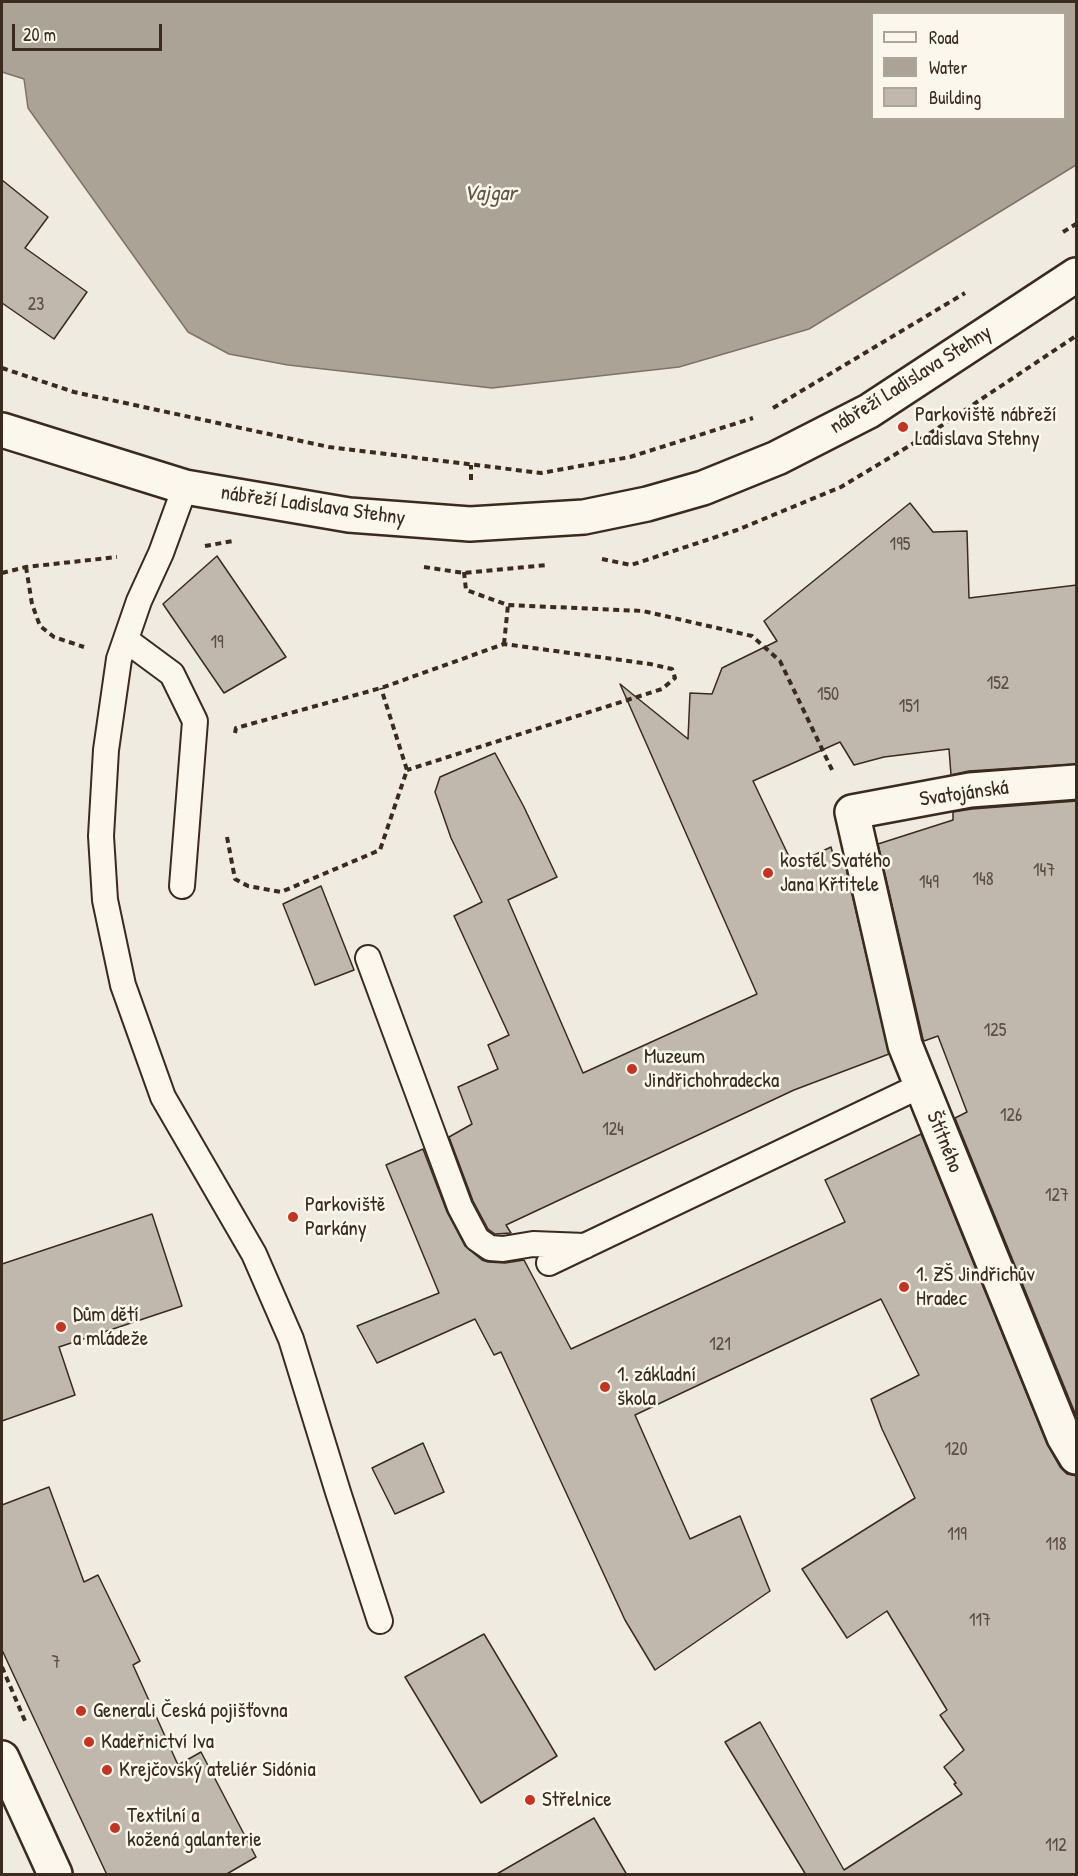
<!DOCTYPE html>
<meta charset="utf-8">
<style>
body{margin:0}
#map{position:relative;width:1078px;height:1876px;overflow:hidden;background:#f0ebe0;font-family:"Patrick Hand",sans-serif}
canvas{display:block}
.frame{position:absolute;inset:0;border:3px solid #3b2a1e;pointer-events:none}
.legend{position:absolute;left:871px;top:12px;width:195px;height:108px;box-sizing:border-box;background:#fbf7ec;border:2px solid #aea59a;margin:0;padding:8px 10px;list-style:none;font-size:18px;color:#3b2a1e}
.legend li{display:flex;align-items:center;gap:12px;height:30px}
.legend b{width:30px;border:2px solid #aea59a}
.scale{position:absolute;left:12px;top:24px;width:150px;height:27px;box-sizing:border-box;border:3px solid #3b2a1e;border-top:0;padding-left:8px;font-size:18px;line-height:21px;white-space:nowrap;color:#3b2a1e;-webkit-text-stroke:4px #fbf7ec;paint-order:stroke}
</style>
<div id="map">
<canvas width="1078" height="1876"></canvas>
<div class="frame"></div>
<ul class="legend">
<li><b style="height:8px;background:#fbf7ec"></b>Road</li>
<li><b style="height:16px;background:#aca397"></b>Water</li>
<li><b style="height:16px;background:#c0b8ad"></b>Building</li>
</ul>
<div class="scale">20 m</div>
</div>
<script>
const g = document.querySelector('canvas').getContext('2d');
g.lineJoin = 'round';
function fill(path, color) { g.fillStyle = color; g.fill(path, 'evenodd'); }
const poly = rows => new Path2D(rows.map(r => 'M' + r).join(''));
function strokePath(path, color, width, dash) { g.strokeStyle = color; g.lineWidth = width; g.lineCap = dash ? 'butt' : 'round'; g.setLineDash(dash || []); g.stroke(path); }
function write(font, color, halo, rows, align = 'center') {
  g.font = font + ' "Patrick Hand",sans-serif'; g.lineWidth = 5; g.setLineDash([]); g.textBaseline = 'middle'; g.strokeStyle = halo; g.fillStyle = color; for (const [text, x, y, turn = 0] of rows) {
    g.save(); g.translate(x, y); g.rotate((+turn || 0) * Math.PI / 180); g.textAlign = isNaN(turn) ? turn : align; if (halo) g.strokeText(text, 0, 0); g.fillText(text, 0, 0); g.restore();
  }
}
const water = poly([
 [2,2,1076,2,1076,165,809,329,679,367,492,388,288,365,229,354,188,332,28,108,24,79,2,72,2,2],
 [872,14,1064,14,1064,118,872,118,872,14]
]);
const building = poly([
 [2,180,48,217,25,248,87,292,54,339,2,303,2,180],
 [910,503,933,532,967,531,969,598,1077,585,1077,764,969,771,951,775,949,749,884,757,854,765,840,742,753,781,793,865,831,847,834,858,843,855,889,1054,794,1090,506,1225,511,1233,495,1234,488,1229,473,1201,449,1137,472,1124,458,1087,498,1069,488,1045,509,1035,454,916,482,902,451,838,435,792,440,777,495,753,524,807,557,877,508,900,583,1073,757,994,620,684,688,739,690,693,712,694,722,668,777,641,764,621,910,503],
 [217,556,286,657,224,693,163,604,217,556],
 [1077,801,1077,1418,955,1118,967,1112,938,1036,924,1041,923,1039,878,844,953,820,953,812,972,809,1077,801],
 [321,886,354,970,315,985,283,904,321,886],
 [921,1134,1047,1444,1060,1467,1067,1474,1077,1476,1077,1875,806,1875,725,1742,760,1722,844,1870,962,1794,954,1784,956,1783,944,1767,964,1750,940,1715,947,1710,887,1611,847,1638,802,1569,915,1498,882,1429,871,1399,919,1375,881,1299,635,1415,690,1539,740,1516,770,1591,655,1670,625,1620,501,1352,494,1355,475,1319,377,1363,357,1326,439,1293,386,1165,423,1149,447,1212,465,1246,482,1260,488,1262,505,1263,524,1260,571,1349,845,1222,825,1180,921,1134],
 [152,1214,182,1306,59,1347,75,1395,2,1421,2,1264,152,1214],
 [423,1443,444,1492,395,1514,372,1468,423,1443],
 [49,1487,84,1582,98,1575,140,1661,133,1665,178,1765,201,1752,256,1857,225,1875,107,1875,2,1650,2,1505,49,1487],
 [484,1634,557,1756,481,1803,405,1677,484,1634],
 [594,1818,627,1875,495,1875,594,1818]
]);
const path = poly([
 [1063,232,1076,224],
 [2,368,74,392,329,447,541,473,630,457,753,418],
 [773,408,965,293],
 [471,480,471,465],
 [205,546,233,541],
 [602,559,631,565,737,530,841,487,929,434,1076,336],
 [26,567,32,604,40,626,54,637,84,647],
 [424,567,464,573,547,565],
 [464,572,466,590,508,605,643,611,752,636,780,661,834,774],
 [2,573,26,567,117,557],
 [504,644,508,605],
 [235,733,236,728,381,688,504,644,650,664,672,669,675,678,662,689,407,770],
 [227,837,235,879,248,886,281,892,380,850,407,770,381,688],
 [2,1667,25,1721]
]);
const lane = poly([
 [185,487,161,553,139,601,119,659,106,750,101,836,105,900,123,985,163,1097,254,1254,291,1339,338,1492,380,1621],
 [126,640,172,674,195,721,182,886],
 [368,958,460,1207,477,1239,490,1248,503,1249,533,1244,585,1246],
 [549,1263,922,1085]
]);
const street = poly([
 [2,430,185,487,349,515,470,524,584,517,647,504,703,488,777,458,869,411,1076,275],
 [1076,782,970,790,852,812,905,1045,1064,1437,1076,1457],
 [2,1758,55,1874]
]);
const markers = [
 [903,427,6,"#c8321e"],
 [768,873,6,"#c8321e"],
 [632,1069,6,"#c8321e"],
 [293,1217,6,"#c8321e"],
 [904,1287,6,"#c8321e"],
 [61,1327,6,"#c8321e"],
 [605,1387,6,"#c8321e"],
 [81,1711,6,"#c8321e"],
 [89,1742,6,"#c8321e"],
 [107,1770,6,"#c8321e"],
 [530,1800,6,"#c8321e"],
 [115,1828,6,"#c8321e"]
];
const numberNames = [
 ["23",36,305],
 ["195",900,545],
 ["19",217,643],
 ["152",998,684],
 ["150",828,695],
 ["151",909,707],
 ["147",1044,871],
 ["148",983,880],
 ["149",929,883],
 ["125",995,1031],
 ["126",1011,1116],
 ["124",613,1130],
 ["127",1057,1196],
 ["121",720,1345],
 ["120",956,1450],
 ["119",957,1535],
 ["118",1056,1545],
 ["117",980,1621],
 ["7",56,1663],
 ["112",1056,1846]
];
const streetNames = [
 ["nábřeží Ladislava Stehny",911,380,-32],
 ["nábřeží Ladislava Stehny",313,506,8],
 ["Svatojánská",964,794,-8],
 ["Štítného",944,1142,68]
];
const poiNames = [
 ["Parkoviště nábřeží",915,415],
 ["Ladislava Stehny",915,439],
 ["kostel Svatého",780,861],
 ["Jana Křtitele",780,885],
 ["Muzeum",644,1057],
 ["Jindřichohradecka",644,1081],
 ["Parkoviště",305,1205],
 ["Parkány",305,1229],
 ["1. ZŠ Jindřichův",916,1275],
 ["Hradec",916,1299],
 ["Dům dětí",73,1315],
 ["a mládeže",73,1339],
 ["1. základní",617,1375],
 ["škola",617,1399],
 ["Generali Česká pojišťovna",93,1711],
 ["Kadeřnictví Iva",101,1742],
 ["Krejčovský ateliér Sidónia",119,1770],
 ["Střelnice",542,1800],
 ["Textilní a",127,1816],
 ["kožená galanterie",127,1840]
];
const waterNames = [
 ["Vajgar",490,194]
];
fill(water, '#aca397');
strokePath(water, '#7f7367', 1.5);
fill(building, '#c0b8ad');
strokePath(building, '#3b2a1e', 1.5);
strokePath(lane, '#3b2a1e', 28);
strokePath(street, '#3b2a1e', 38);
strokePath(path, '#3b2a1e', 4, [6, 4.5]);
strokePath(lane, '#fbf7ec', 24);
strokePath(street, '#fbf7ec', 33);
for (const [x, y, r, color] of markers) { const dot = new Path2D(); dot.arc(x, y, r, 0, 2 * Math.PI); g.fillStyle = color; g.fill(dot); strokePath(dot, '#fbf7ec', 2); }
write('18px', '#5c4e42', null, numberNames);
write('21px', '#3b2a1e', '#fbf7ec', streetNames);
write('21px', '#3b2a1e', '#fbf7ec', poiNames, 'left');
write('italic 22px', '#635448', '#fbf7ec', waterNames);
</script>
